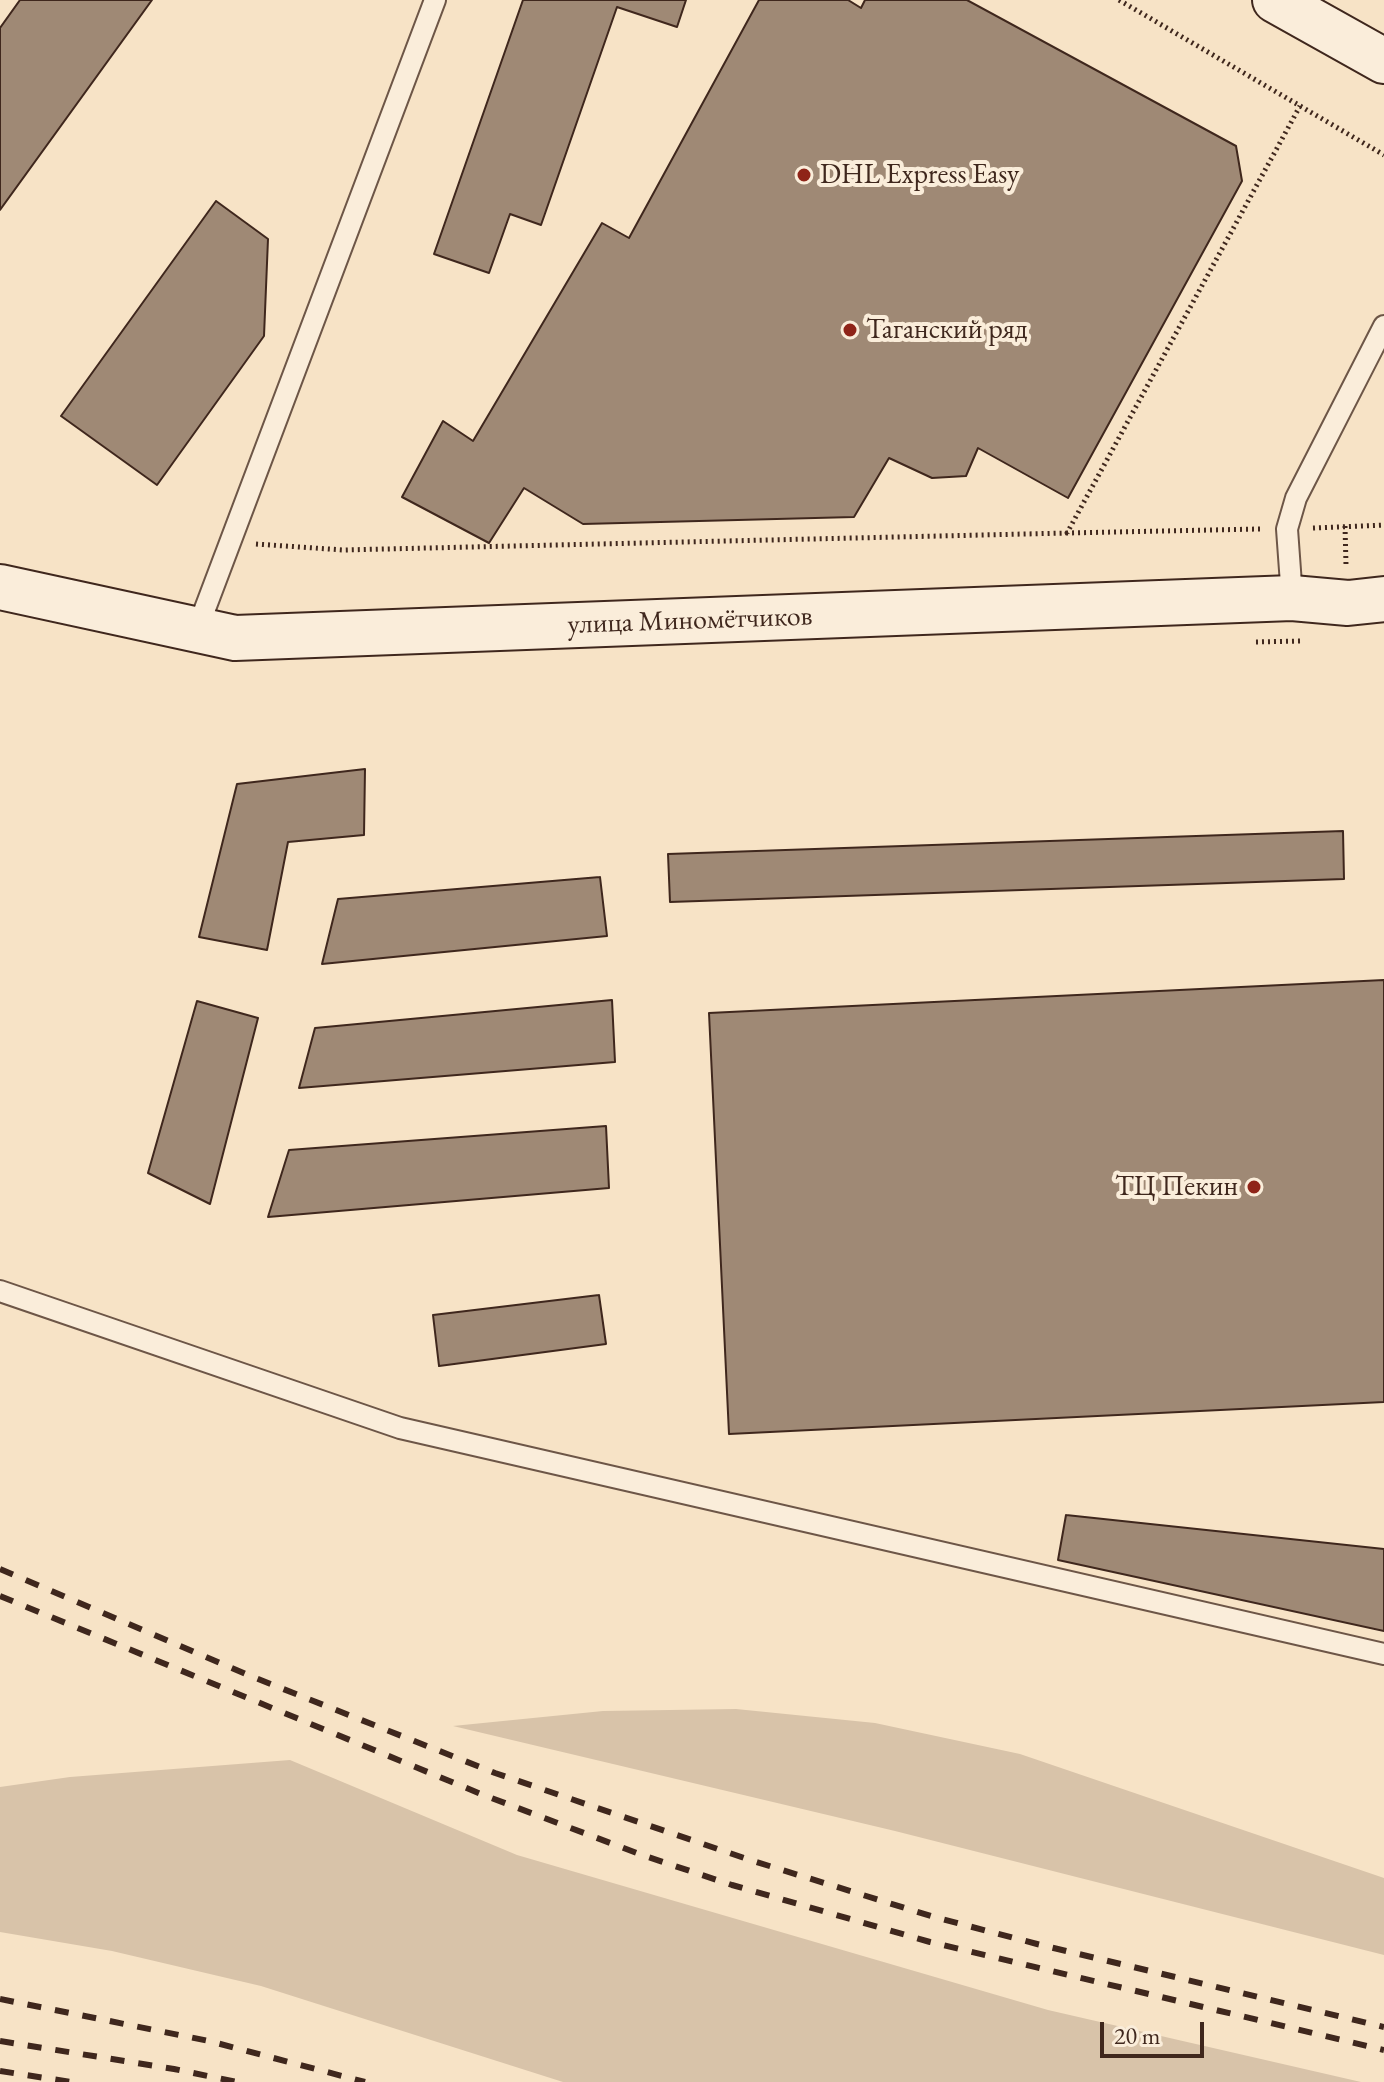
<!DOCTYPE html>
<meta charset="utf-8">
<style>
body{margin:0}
#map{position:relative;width:1384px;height:2082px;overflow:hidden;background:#f7e3c6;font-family:"EB Garamond",serif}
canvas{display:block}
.scale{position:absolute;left:1100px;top:2022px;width:104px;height:36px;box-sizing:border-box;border:4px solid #3f271d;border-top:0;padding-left:10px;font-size:24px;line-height:28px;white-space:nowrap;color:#3f271d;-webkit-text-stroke:6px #faedda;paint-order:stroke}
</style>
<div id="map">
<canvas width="1384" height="2082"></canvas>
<div class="scale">20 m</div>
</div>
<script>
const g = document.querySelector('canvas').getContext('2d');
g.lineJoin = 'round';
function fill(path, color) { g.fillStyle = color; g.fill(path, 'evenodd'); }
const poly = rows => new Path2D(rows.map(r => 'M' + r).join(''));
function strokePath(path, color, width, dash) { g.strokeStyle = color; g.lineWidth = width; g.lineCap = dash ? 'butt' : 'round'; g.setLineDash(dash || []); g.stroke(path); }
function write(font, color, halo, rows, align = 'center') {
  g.font = font + ' "EB Garamond",serif'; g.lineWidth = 8; g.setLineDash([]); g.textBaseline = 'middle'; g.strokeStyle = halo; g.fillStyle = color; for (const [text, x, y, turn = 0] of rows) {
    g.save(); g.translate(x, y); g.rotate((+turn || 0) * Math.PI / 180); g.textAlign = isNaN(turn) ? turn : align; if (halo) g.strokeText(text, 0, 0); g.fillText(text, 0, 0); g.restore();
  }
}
const green = poly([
 [736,1709,875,1723,1020,1754,1384,1878,1384,1955,895,1831,453,1726,603,1711],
 [290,1760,517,1855,1048,2010,1361,2082,563,2082,261,1986,112,1951,0,1932,0,1787,70,1777]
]);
const building = poly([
 [20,0,152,0,0,210,0,28,20,0],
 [523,0,686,0,677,27,617,7,541,225,510,214,489,273,434,254,523,0],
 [759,0,848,0,861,8,865,0,967,0,1236,146,1242,181,1068,498,978,448,966,476,932,478,889,458,854,517,583,524,524,488,489,543,402,497,443,421,473,441,602,223,629,238,759,0],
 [216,201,268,239,264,336,157,485,61,416,216,201],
 [365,769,364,835,288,842,267,950,199,937,237,784,365,769],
 [1343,831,1344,879,670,902,668,854,1343,831],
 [600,877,607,936,322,964,338,899,600,877],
 [1384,980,1384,1402,729,1434,709,1013,1384,980],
 [612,1000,615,1062,299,1088,315,1028,612,1000],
 [197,1001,258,1018,210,1204,148,1173,197,1001],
 [606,1126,609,1188,268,1217,289,1150,606,1126],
 [599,1295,606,1344,439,1366,433,1315,599,1295],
 [1066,1515,1384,1549,1384,1631,1058,1560,1066,1515]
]);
const path = poly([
 [1119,0,1384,155],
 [1345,526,1346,565],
 [1313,528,1384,525],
 [1260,529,1067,533,1300,106],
 [256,544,343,550,1067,533],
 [1256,642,1302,641]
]);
const lane = poly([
 [1292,598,1287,529,1296,498,1384,326],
 [197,630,435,0],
 [0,1291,400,1428,1384,1654]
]);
const secondary = poly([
 [1275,0,1384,61],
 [0,587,235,638,1292,598,1348,603,1384,599]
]);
const rail = poly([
 [0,1569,253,1677,495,1773,750,1860,934,1917,1037,1944,1384,2027],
 [0,1596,481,1794,642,1855,732,1885,930,1942,1384,2050],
 [0,1999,209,2041,365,2082],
 [0,2041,174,2069,237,2082],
 [0,2071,71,2082]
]);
const markers = [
 [804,175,8,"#8f2418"],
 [850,330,8,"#8f2418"],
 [1254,1187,8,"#8f2418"]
];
const poiNames = [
 ["DHL Express Easy",820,175],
 ["Таганский ряд",866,330],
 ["ТЦ Пекин",1238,1187,"right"]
];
const streetNames = [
 ["улица Миномётчиков",690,621,-2]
];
fill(green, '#d8c3a9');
fill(building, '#9f8975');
strokePath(building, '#3f271d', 2);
strokePath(lane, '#6d5647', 24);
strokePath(secondary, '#3f271d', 48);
strokePath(path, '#3f271d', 5, [2, 4]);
strokePath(lane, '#faedda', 20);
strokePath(secondary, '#faedda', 44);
strokePath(rail, '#3f271d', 6, [14, 14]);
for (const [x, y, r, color] of markers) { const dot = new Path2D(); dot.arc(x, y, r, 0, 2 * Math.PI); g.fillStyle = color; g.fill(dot); strokePath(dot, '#faedda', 3); }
write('28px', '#3f271d', '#faedda', poiNames, 'left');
write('28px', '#3f271d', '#faedda', streetNames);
</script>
